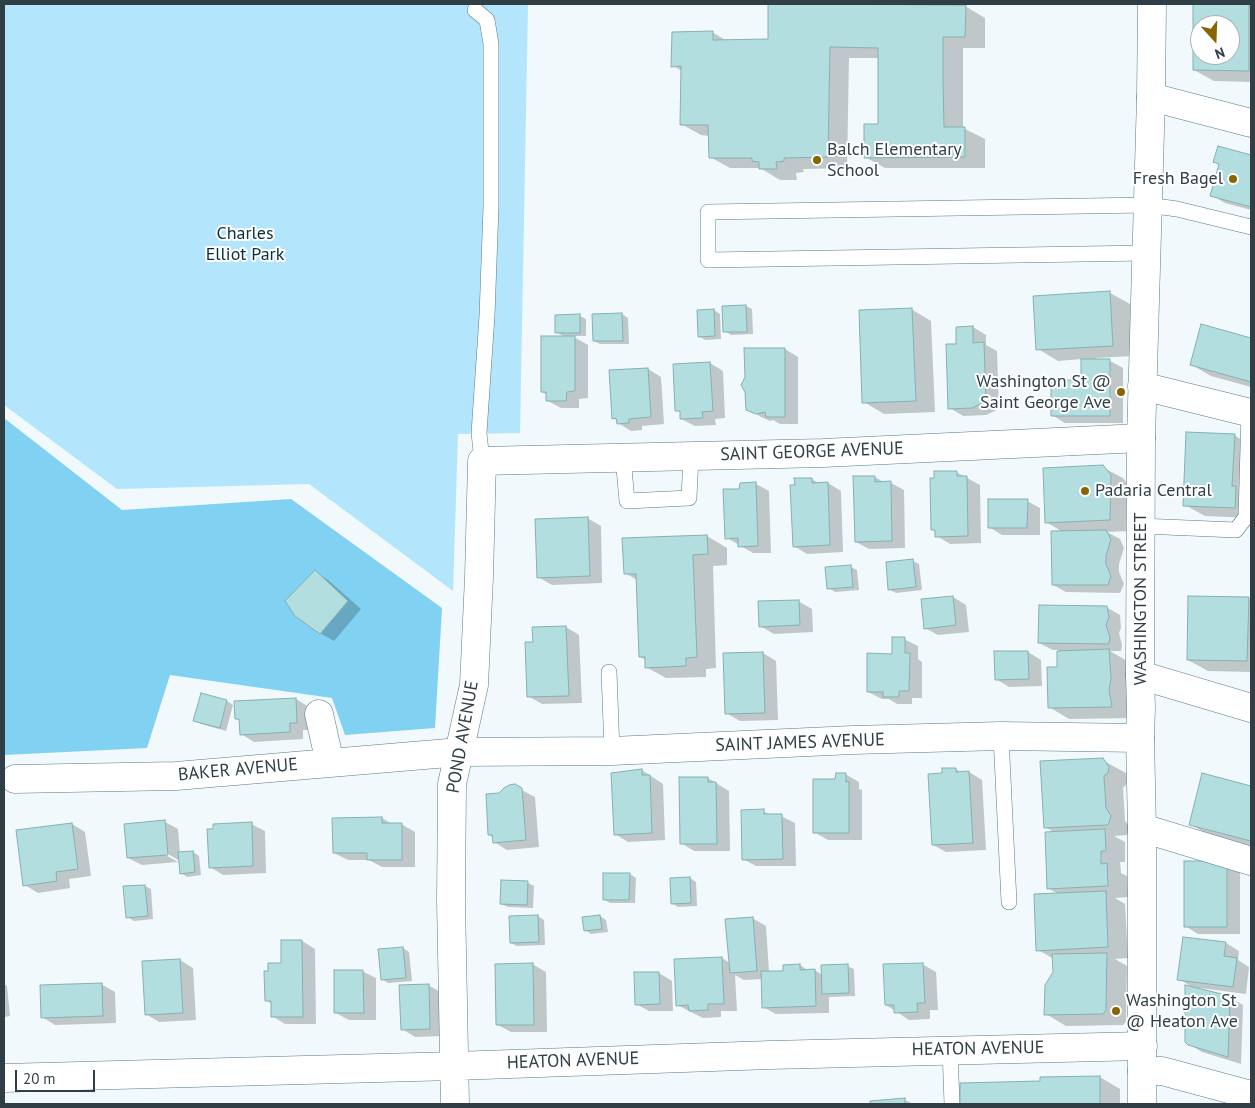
<!DOCTYPE html>
<style>
body{margin:0}
#map{position:relative;width:1255px;height:1108px;overflow:hidden;background:#f1f9fc;font-family:"PT Sans",sans-serif}
canvas{display:block}
.frame{position:absolute;inset:0;border:5px solid #2f3f45;pointer-events:none}
.north{position:absolute;left:1190px;top:15px;width:50px;height:50px;box-sizing:border-box;background:#fff;border:1px solid #acb2b5;border-radius:50%;rotate:160deg;font-size:14px;font-weight:700;line-height:20px;text-align:center;color:#2f3f45}
.north::after{content:'';display:block;margin:auto;width:18px;height:22px;background:#876500;clip-path:polygon(50% 0,100% 100%,50% 72%,0 100%)}
.scale{position:absolute;left:15px;top:1070px;width:80px;height:22px;box-sizing:border-box;border:2px solid #2f3f45;border-top:0;padding-left:6px;font-size:15px;line-height:18px;white-space:nowrap;color:#2f3f45;-webkit-text-stroke:4px #fff;paint-order:stroke}
</style>
<div id="map">
<canvas width="1255" height="1108"></canvas>
<div class="frame"></div>
<div class="north">N</div>
<div class="scale">20 m</div>
</div>
<script>
const g = document.querySelector('canvas').getContext('2d');
g.lineJoin = 'round';
function fill(path, color) { g.fillStyle = color; g.fill(path, 'evenodd'); }
const poly = rows => new Path2D(rows.map(r => 'M' + r).join(''));
function strokePath(path, color, width, dash) { g.strokeStyle = color; g.lineWidth = width; g.lineCap = dash ? 'butt' : 'round'; g.setLineDash(dash || []); g.stroke(path); }
function write(font, color, halo, rows, align = 'center') {
  g.font = font + ' "PT Sans",sans-serif'; g.lineWidth = 4; g.setLineDash([]); g.textBaseline = 'middle'; g.strokeStyle = halo; g.fillStyle = color; for (const [text, x, y, turn = 0] of rows) {
    g.save(); g.translate(x, y); g.rotate((+turn || 0) * Math.PI / 180); g.textAlign = isNaN(turn) ? turn : align; if (halo) g.strokeText(text, 0, 0); g.fillText(text, 0, 0); g.restore();
  }
}
const green = poly([
 [4,4,528,4,520,433,458,434,453,591,309,484,117,489,4,405]
]);
const forest = poly([
 [4,418,122,510,291,499,442,608,435,728,345,735,332,698,170,675,147,748,4,755]
]);
const shadow = poly([
 [408,4,430,4,430,5],
 [769,4,833,4,833,6,965,6,985,18,985,48,963,48,963,128,985,139,985,168,885,168,865,157,879,125,879,58,849,58,847,168,803,169,804,172,796,173,797,180,780,180,760,168,730,168,710,157,709,136,701,135,681,124,682,71,673,66,712,32,727,41,769,41],
 [1195,4,1249,5,1251,6,1251,82,1214,81,1194,70],
 [1200,25,1230,25,1230,55,1200,55],
 [1219,147,1251,156,1251,210,1225,203,1211,195,1220,164],
 [1110,293,1130,304,1133,356,1096,358,1096,361,1110,361,1123,368,1123,423,1065,423,1052,415,1082,381,1082,359,1058,361,1038,349],
 [746,306,752,309,753,334,731,335,725,331],
 [911,309,931,321,935,412,884,414,864,402],
 [714,310,720,314,721,339,705,340,699,336],
 [622,314,628,318,629,344,600,344,594,341,594,315],
 [580,316,586,319,586,336,572,336,588,345,588,398,579,399,579,408,561,408,548,401,548,395,542,392,565,337,556,332],
 [1202,326,1251,339,1251,387,1211,376,1192,365],
 [973,327,986,335,986,345,997,351,999,409,986,415,963,416,950,408,957,345],
 [785,349,798,357,798,424,780,424,773,420,770,421,761,417,748,409],
 [710,363,723,371,725,418,715,419,716,425,695,426,681,419,681,413,677,410],
 [648,369,661,377,664,424,642,426,642,430,631,431,618,423,618,421,614,418],
 [1234,435,1251,445,1251,518,1205,516,1185,505],
 [1102,467,1123,478,1130,488,1130,531,1107,532,1120,539,1124,548,1119,564,1119,572,1124,584,1120,593,1066,592,1053,585,1063,532,1046,522],
 [956,472,980,485,981,543,950,544,937,536,937,532,932,529],
 [875,477,885,483,891,483,904,490,905,548,869,549,856,542],
 [812,479,820,484,828,483,841,491,843,552,807,554,794,546],
 [756,484,769,491,771,553,753,553,727,538,741,490],
 [1027,501,1040,508,1040,535,1002,535,989,527],
 [587,518,601,526,602,583,552,585,538,577],
 [707,536,727,548,727,565,713,566,716,668,706,669,706,677,666,678,646,667,646,660,640,657,637,580,625,573,624,539],
 [913,561,919,564,922,590,896,593,890,590],
 [851,567,857,570,859,590,835,592,828,588],
 [315,572,328,580,361,609,334,641,320,633],
 [953,597,966,605,969,632,938,635,925,628],
 [1248,599,1251,600,1251,672,1208,671,1188,660],
 [798,601,812,609,813,632,774,634,760,626],
 [1106,607,1120,615,1121,628,1119,633,1122,645,1121,651,1110,651,1129,662,1131,718,1069,719,1049,707,1059,669,1058,650,1053,650,1039,643],
 [566,627,579,635,582,703,542,704,528,696,534,643],
 [904,639,918,646,918,659,922,662,922,698,912,698,912,704,897,704,889,699,882,699,868,692],
 [1028,652,1041,660,1042,686,1009,687,996,679],
 [763,653,776,661,778,720,740,721,726,713],
 [296,699,309,707,310,730,303,730,303,739,254,742,241,734,240,721,236,718],
 [227,701,233,705,226,731,201,724,195,720],
 [1102,760,1126,773,1129,779,1127,784,1123,788,1125,821,1131,828,1130,831,1127,835,1114,836,1125,842,1125,862,1120,862,1121,873,1127,876,1128,897,1115,898,1125,904,1128,958,1115,959,1127,966,1126,1022,1123,1025,1066,1026,1046,1014,1054,972,1054,959,1038,950,1058,894,1048,888,1054,832,1045,827],
 [956,769,962,773,969,772,982,780,986,850,946,852,933,845,944,774],
 [642,770,663,784,665,840,628,842,615,834],
 [845,774,859,782,859,789,862,790,862,840,828,840,814,832,837,780],
 [1203,774,1251,787,1251,847,1210,836,1190,824],
 [708,778,729,791,730,851,694,851,681,843],
 [514,786,535,797,539,847,507,850,494,842,493,837,489,835,500,795],
 [763,811,772,816,781,816,795,823,796,866,756,866,743,859],
 [382,818,392,824,401,824,415,832,415,867,382,867,369,860,348,860,334,853],
 [165,822,178,829,180,853,193,852,199,856,201,875,187,877,181,873,180,861,163,851,162,853,178,862,142,865,128,858],
 [72,824,85,832,91,876,69,879,70,888,38,893,25,885],
 [251,824,265,831,266,873,223,875,210,867],
 [1227,863,1240,870,1240,934,1198,934,1185,926],
 [630,874,636,878,635,903,610,903,604,899],
 [690,878,696,882,697,906,678,907,672,903],
 [528,883,534,886,533,908,508,907,501,904],
 [145,886,151,889,153,919,134,921,128,917],
 [538,916,544,920,545,945,517,946,511,943],
 [600,916,606,920,608,932,591,934,585,930],
 [752,918,766,926,769,972,784,972,800,965,809,971,815,970,822,975,847,966,854,969,855,996,829,997,829,1013,776,1014,763,1007,762,979,744,980,735,975,737,1011,721,1011,721,1017,703,1018,677,1005,722,958,730,963],
 [302,941,315,949,316,1024,285,1024,272,1016,272,1004,266,1000,269,972,282,964],
 [1226,943,1239,951,1238,960,1249,967,1246,994,1200,988,1199,990,1229,997,1243,1005,1241,1064,1202,1052,1189,1044,1192,987,1179,979],
 [403,948,409,952,412,981,388,983,382,979],
 [180,960,193,968,196,1020,159,1022,146,1014],
 [532,964,546,972,547,1032,511,1032,498,1025],
 [922,964,936,972,938,1010,930,1010,930,1019,909,1020,886,1005],
 [362,971,376,978,376,1020,349,1020,336,1013],
 [659,973,672,981,673,1011,649,1011,636,1004,636,974],
 [4,984,7,986,10,1016,4,1017],
 [101,984,115,992,116,1023,55,1025,42,1017],
 [428,985,442,993,443,1036,415,1037,402,1029],
 [1100,1077,1120,1089,1120,1104,961,1104,961,1084,1041,1083,1041,1078],
 [905,1100,913,1104,871,1104,871,1102]
]);
const building = poly([
 [768,4,966,5,965,37,943,37,943,82,944,127,965,127,965,157,864,158,864,124,878,124,878,48,830,47,828,157,784,158,784,161,776,162,777,169,759,169,759,162,752,161,752,158,709,158,708,125,680,125,681,66,671,67,672,32,713,31,713,40,768,39,768,4],
 [1193,4,1249,4,1249,71,1193,70,1193,4],
 [1200,25,1230,25,1230,55,1200,55,1200,25],
 [1218,146,1251,155,1251,207,1210,196,1219,164,1213,162,1218,146],
 [1110,291,1113,346,1036,350,1033,296,1110,291],
 [746,305,747,332,723,332,722,306,746,305],
 [912,308,916,401,862,403,859,310,912,308],
 [714,309,715,336,698,337,697,310,714,309],
 [622,313,623,341,593,341,592,314,622,313],
 [580,314,580,333,555,333,555,315,580,314],
 [1201,324,1251,338,1251,382,1190,365,1201,324],
 [973,326,973,343,984,342,986,401,972,408,948,409,946,344,956,344,956,327,973,326],
 [541,336,575,336,575,391,567,392,566,401,546,401,546,392,541,392,541,336],
 [744,348,785,348,785,417,766,417,765,412,756,414,746,410,745,392,741,385,745,377,744,348],
 [1081,359,1110,359,1110,416,1051,416,1051,380,1081,380,1081,359],
 [710,362,713,411,702,412,703,418,680,419,680,411,675,411,673,364,710,362],
 [648,368,651,417,629,419,629,423,617,424,616,418,612,419,609,370,648,368],
 [1186,432,1235,434,1232,486,1236,486,1235,508,1183,506,1186,432],
 [1103,465,1111,475,1110,520,1045,523,1043,468,1103,465],
 [934,471,957,471,957,476,967,476,968,536,935,537,935,530,931,530,930,478,934,478,934,471],
 [853,476,875,476,875,482,891,481,892,541,855,542,853,476],
 [794,478,812,478,812,483,828,482,830,545,793,547,790,485,795,485,794,478],
 [756,482,758,546,738,547,738,538,725,539,723,489,739,489,740,483,756,482],
 [988,499,1028,499,1027,528,988,528,988,499],
 [588,517,590,576,537,578,535,519,588,517],
 [1106,530,1111,539,1106,556,1106,564,1111,576,1108,585,1052,585,1051,531,1106,530],
 [707,535,708,554,693,555,697,657,686,658,686,666,645,668,645,657,639,657,636,574,624,574,622,538,707,535],
 [913,559,916,587,888,590,886,562,913,559],
 [851,565,853,587,827,589,825,567,851,565],
 [315,570,348,601,320,634,295,616,285,601,315,570],
 [953,596,956,625,924,629,921,599,953,596],
 [1188,596,1249,597,1247,661,1187,660,1188,596],
 [799,600,800,625,759,627,758,601,799,600],
 [1039,605,1107,606,1109,617,1106,625,1110,637,1109,643,1108,644,1038,643,1039,605],
 [566,626,569,696,527,697,525,642,533,642,532,627,566,626],
 [892,637,905,637,905,653,910,653,909,691,899,691,899,697,883,697,883,692,867,692,867,653,892,654,892,637],
 [1109,649,1111,679,1109,690,1112,707,1048,708,1047,667,1057,667,1057,651,1109,649],
 [994,651,1028,651,1029,679,995,680,994,651],
 [763,652,765,713,725,714,723,653,763,652],
 [201,693,227,700,220,728,193,721,201,693],
 [296,698,297,723,290,723,290,732,240,735,239,719,235,719,234,701,296,698],
 [1103,758,1109,767,1108,773,1104,776,1106,808,1111,816,1109,823,1107,825,1044,828,1040,761,1103,758],
 [942,768,956,768,956,772,969,771,973,843,932,845,928,774,942,773,942,768],
 [642,769,642,775,650,775,652,833,614,835,611,773,642,769],
 [836,773,846,773,846,782,849,782,849,833,813,833,813,779,835,779,836,773],
 [1202,773,1251,786,1251,841,1189,825,1202,773],
 [679,777,708,777,708,782,716,782,717,844,680,844,679,777],
 [515,784,522,788,526,840,493,843,492,835,488,835,486,794,499,793,504,788,509,785,515,784],
 [764,809,764,814,782,814,783,859,742,860,741,810,764,809],
 [382,817,382,823,402,823,402,860,367,860,367,853,333,853,332,818,382,817],
 [165,820,168,855,127,858,124,824,165,820],
 [252,822,253,866,209,868,207,829,213,829,213,824,252,822],
 [72,823,78,869,56,872,57,881,23,886,16,830,72,823],
 [1105,829,1106,851,1101,851,1101,864,1107,863,1108,886,1047,889,1045,832,1105,829],
 [193,851,195,872,180,874,178,852,193,851],
 [1184,861,1227,861,1227,927,1184,927,1184,861],
 [603,873,630,873,629,900,603,900,603,873],
 [690,877,691,903,671,904,670,878,690,877],
 [501,880,528,881,527,905,500,904,501,880],
 [145,885,148,916,126,918,123,886,145,885],
 [1106,891,1108,947,1036,951,1034,894,1106,891],
 [538,915,539,942,510,943,509,916,538,915],
 [600,915,602,929,584,931,582,917,600,915],
 [753,917,757,971,730,973,725,919,753,917],
 [1183,937,1226,942,1224,956,1237,958,1233,987,1177,980,1183,937],
 [281,940,302,940,303,1017,271,1017,271,1001,265,1001,264,971,268,971,268,963,281,963,281,940],
 [403,947,406,978,381,980,378,949,403,947],
 [1107,953,1106,1010,1103,1014,1044,1015,1045,985,1053,972,1052,954,1107,953],
 [722,957,724,1004,708,1004,708,1010,689,1011,688,1005,676,1006,674,959,722,957],
 [180,959,183,1013,145,1015,142,961,180,959],
 [533,963,534,1025,496,1025,495,964,533,963],
 [923,963,925,1003,917,1003,918,1012,894,1013,894,1005,885,1005,883,964,923,963],
 [800,964,800,970,815,969,816,1006,762,1008,761,971,783,971,783,965,800,964],
 [848,964,849,993,822,994,821,965,848,964],
 [334,970,363,970,364,1013,334,1013,334,970],
 [634,972,659,972,660,1004,635,1005,634,972],
 [102,983,103,1016,41,1018,40,985,102,983],
 [429,984,430,1029,401,1030,399,985,429,984],
 [1185,985,1230,996,1228,1057,1188,1045,1185,1042,1185,985],
 [1100,1076,1100,1104,960,1104,960,1083,1040,1081,1040,1077,1100,1076],
 [905,1098,905,1104,870,1104,870,1101,905,1098]
]);
const lane = poly([
 [475,10,487,20,491,44,491,207,487,316,479,433,482,461],
 [1146,253,708,260,708,212,1148,205,1177,209,1251,227],
 [623,457,627,501,689,498,691,456],
 [1141,526,1236,530,1246,517,1249,412],
 [609,672,612,751],
 [1001,736,1009,902],
 [950,1050,952,1104]
]);
const street = poly([
 [1151,97,1251,123],
 [1142,386,1251,413],
 [1140,675,1251,708],
 [319,714,330,763],
 [15,779,176,776,460,752,612,751,853,740,1001,736,1140,738],
 [1142,828,1251,861],
 [1142,1071,1162,1071,1251,1095],
 [4,1078,454,1066,770,1055,1143,1046],
 [455,1104,451,901,452,784,474,685,479,577,482,461,823,453,1141,438]
]);
const secondary = poly([
 [1142,1104,1142,828,1140,738,1141,708,1140,675,1141,438,1151,97,1152,4]
]);
const markers = [
 [817,160,5,"#876500"],
 [1233,179,5,"#876500"],
 [1121,392,5,"#876500"],
 [1085,491,5,"#876500"],
 [1116,1011,5,"#876500"]
];
const poiNames = [
 ["Balch Elementary",827,150],
 ["School",827,171],
 ["Fresh Bagel",1223,179,"right"],
 ["Washington St @",1111,382,"right"],
 ["Saint George Ave",1111,403,"right"],
 ["Padaria Central",1095,491],
 ["Washington St",1126,1001],
 ["@ Heaton Ave",1126,1022]
];
const parkNames = [
 ["Charles",245,234],
 ["Elliot Park",245,255]
];
const streetNames = [
 ["SAINT GEORGE AVENUE",812,452,-2],
 ["WASHINGTON STREET",1141,599,-90],
 ["POND AVENUE",463,737,-80],
 ["SAINT JAMES AVENUE",800,743,-2],
 ["BAKER AVENUE",238,770,-5],
 ["HEATON AVENUE",978,1049,-1],
 ["HEATON AVENUE",573,1061,-2]
];
fill(green, '#b3e6fc');
fill(forest, '#80d1f2');
fill(shadow, '#0003');
fill(building, '#b2dedf');
strokePath(building, '#85b0b1', 1);
strokePath(lane, '#577a89', 16);
strokePath(street, '#577a89', 29);
strokePath(secondary, '#577a89', 29);
strokePath(lane, '#fff', 15);
strokePath(street, '#fff', 28);
strokePath(secondary, '#fff', 28);
for (const [x, y, r, color] of markers) { const dot = new Path2D(); dot.arc(x, y, r, 0, 2 * Math.PI); g.fillStyle = color; g.fill(dot); strokePath(dot, '#fff', 2); }
write('18px', '#2f3f45', '#fff', poiNames, 'left');
write('18px', '#082f3d', '#fff', parkNames);
write('18px', '#2f3f45', '#fff', streetNames);
</script>
